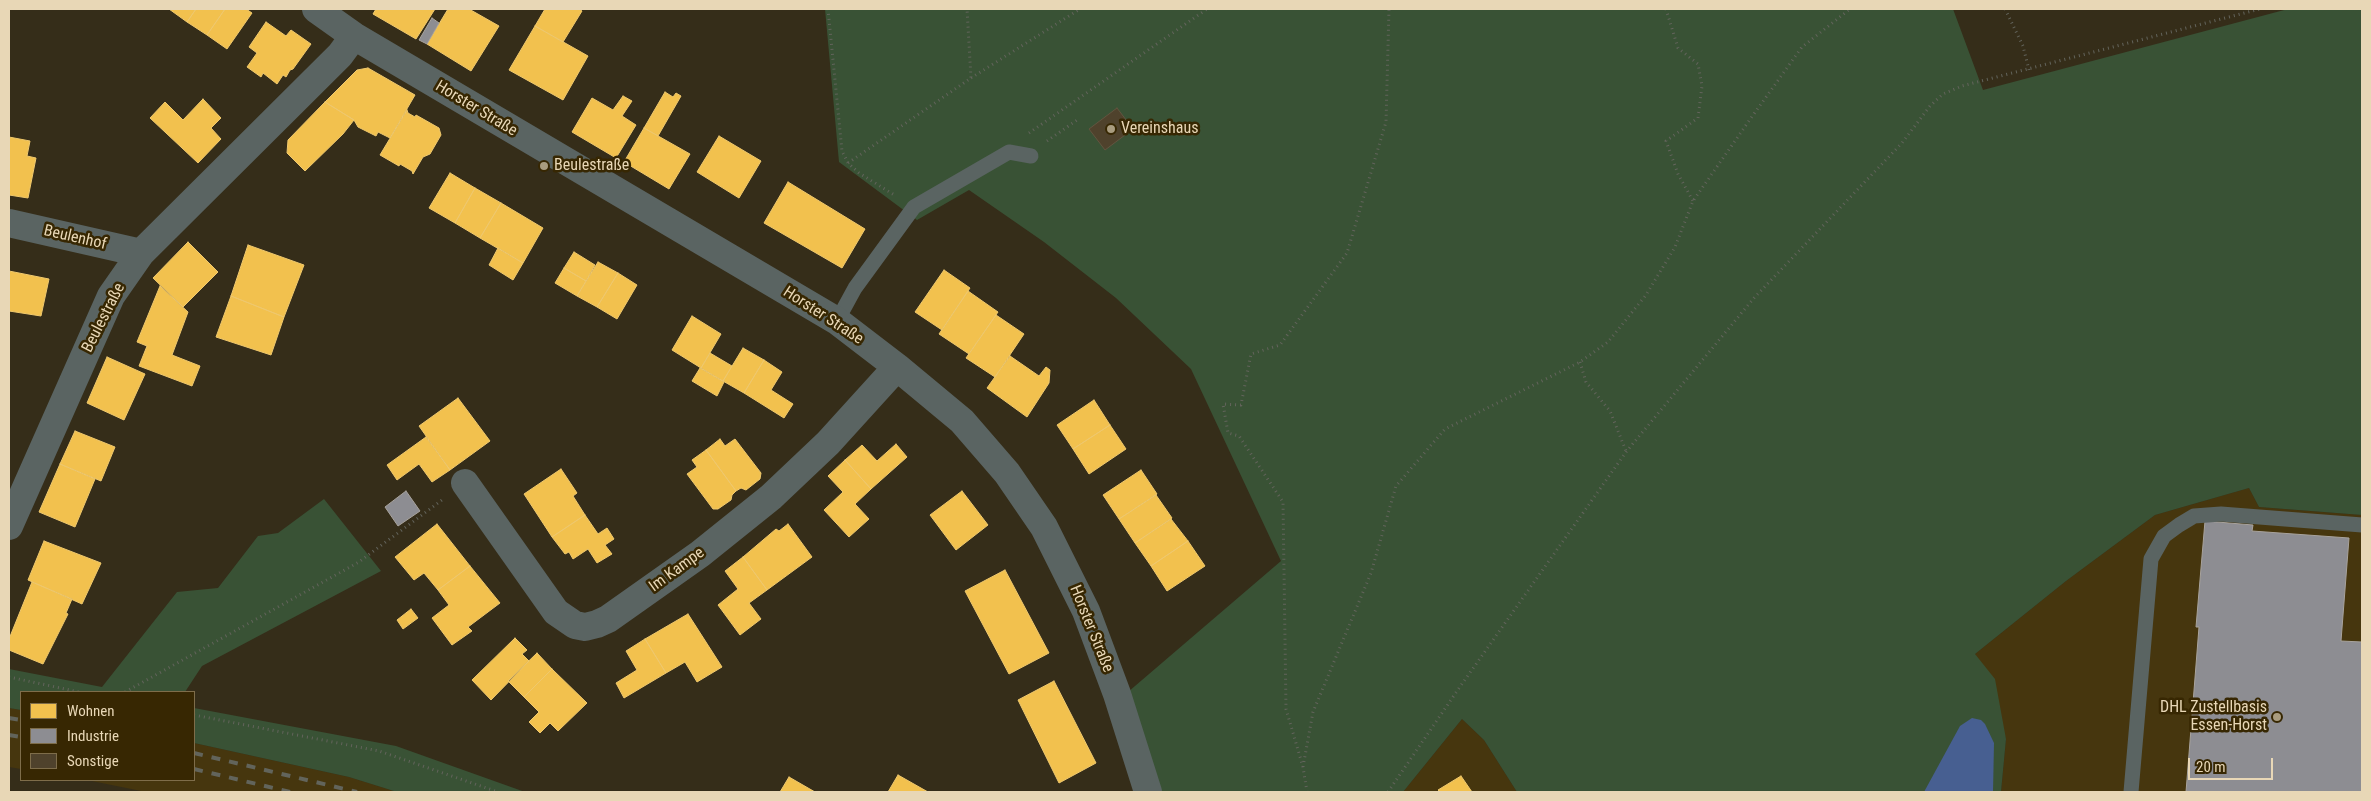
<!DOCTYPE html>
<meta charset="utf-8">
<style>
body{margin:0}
#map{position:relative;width:2371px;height:801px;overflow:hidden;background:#352d19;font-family:"Roboto Condensed",sans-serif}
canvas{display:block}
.frame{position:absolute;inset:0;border:10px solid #e8d7b6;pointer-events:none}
.legend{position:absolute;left:20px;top:691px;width:175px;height:90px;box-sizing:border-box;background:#372702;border:1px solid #7e6d4a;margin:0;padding:6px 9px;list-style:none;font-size:15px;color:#e8d7b6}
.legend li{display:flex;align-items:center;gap:10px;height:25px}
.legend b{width:25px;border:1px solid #7e6d4a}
.scale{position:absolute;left:2188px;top:758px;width:85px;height:22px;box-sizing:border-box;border:2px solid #e8d7b6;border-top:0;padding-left:6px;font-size:15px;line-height:18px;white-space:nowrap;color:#e8d7b6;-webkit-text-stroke:4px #372702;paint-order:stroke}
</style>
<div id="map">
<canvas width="2371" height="801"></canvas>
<div class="frame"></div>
<ul class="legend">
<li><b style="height:14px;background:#f2c14e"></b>Wohnen</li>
<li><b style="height:14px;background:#8d8d92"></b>Industrie</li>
<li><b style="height:14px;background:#4f422c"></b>Sonstige</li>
</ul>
<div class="scale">20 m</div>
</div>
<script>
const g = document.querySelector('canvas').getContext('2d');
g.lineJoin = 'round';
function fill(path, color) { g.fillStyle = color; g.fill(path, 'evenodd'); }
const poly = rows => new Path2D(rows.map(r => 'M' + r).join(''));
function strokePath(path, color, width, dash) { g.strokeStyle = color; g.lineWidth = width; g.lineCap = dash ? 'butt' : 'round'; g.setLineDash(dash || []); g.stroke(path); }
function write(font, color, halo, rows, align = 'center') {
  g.font = font + ' "Roboto Condensed",sans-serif'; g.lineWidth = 5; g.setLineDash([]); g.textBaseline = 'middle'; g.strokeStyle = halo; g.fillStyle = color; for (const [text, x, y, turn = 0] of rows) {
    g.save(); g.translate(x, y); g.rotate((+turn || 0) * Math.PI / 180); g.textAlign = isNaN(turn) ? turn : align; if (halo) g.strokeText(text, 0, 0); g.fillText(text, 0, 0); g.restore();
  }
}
const built = poly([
 [2249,488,2259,507,2362,515,2362,792,2001,792,2006,739,1975,654,2066,581,2155,515],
 [9,708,21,710,21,769,9,767],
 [1462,719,1484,740,1517,792,1403,792],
 [194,743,349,777,397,792,146,792,87,780,194,780]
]);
const green = poly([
 [825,9,1953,9,1983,90,2288,9,2362,9,2362,515,2259,507,2249,488,2155,515,2066,581,1975,654,1995,679,2006,739,2001,792,1517,792,1484,740,1462,719,1403,792,1150,792,1121,698,1281,561,1191,369,1116,298,1044,242,969,190,917,220,839,162],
 [324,499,381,571,202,666,185,692,21,692,21,710,9,708,9,669,102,687,177,592,218,588,258,536,278,533],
 [194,708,396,746,525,792,397,792,349,777,194,743]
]);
const water = poly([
 [1972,718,1981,720,1985,724,1994,743,1993,792,1924,792,1960,726]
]);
const homes = poly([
 [169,9,196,9,187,22,169,9],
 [196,9,225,9,207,35,187,22,196,9],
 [225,9,246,9,252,13,227,49,207,35,225,9],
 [376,9,435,9,416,39,373,14,376,9],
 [448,9,469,9,499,26,471,71,427,44,448,9],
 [545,9,579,9,582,11,563,42,535,26,545,9],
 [266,22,286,36,291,30,311,44,293,69,290,70,286,77,283,75,277,84,263,73,261,77,247,67,257,53,249,47,266,22],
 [535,26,588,56,563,100,509,70,535,26],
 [368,68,415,95,390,138,378,132,376,136,358,127,354,120,325,102,357,70,368,68],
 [665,92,673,97,676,93,681,96,658,136,644,128,665,92],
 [623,96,632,101,622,116,636,125,616,158,572,132,592,98,613,110,623,96],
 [203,99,221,118,211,128,221,139,198,163,150,118,165,102,183,120,203,99],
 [325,102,354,120,343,134,305,171,287,153,288,140,325,102],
 [407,110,408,113,415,117,416,115,439,128,441,135,430,154,423,157,413,174,412,171,400,164,399,166,380,155,407,110],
 [644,128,690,154,669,189,624,162,644,128],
 [719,136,761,161,739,198,697,172,719,136],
 [9,137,30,141,27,156,36,158,28,198,9,195,9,137],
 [450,173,475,188,455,223,429,208,450,173],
 [788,182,865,229,842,268,764,223,788,182],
 [475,188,501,203,480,238,455,223,475,188],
 [501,203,543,228,523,263,480,238,501,203],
 [188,242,218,272,183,307,153,278,188,242],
 [248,245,304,265,284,317,231,296,248,245],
 [498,248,523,263,513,280,489,265,498,248],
 [574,252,595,265,586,281,564,268,574,252],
 [598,262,618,273,597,307,577,296,598,262],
 [564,268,586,281,577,296,555,283,564,268],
 [944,270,970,288,942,330,915,312,944,270],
 [9,271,49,279,41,316,9,311,9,271],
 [618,273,637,285,617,319,597,307,618,273],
 [160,286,188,312,172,355,200,366,192,386,139,366,147,346,137,342,160,286],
 [968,291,998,312,969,354,939,334,968,291],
 [231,296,284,317,271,355,216,337,231,296],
 [996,315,1024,334,995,377,966,358,996,315],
 [692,316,721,334,701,368,672,350,692,316],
 [743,348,764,360,744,393,723,381,743,348],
 [710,353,732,366,723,381,701,368,710,353],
 [1010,356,1039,376,1046,367,1050,370,1049,383,1027,417,987,388,1010,356],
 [107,357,145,374,124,420,87,403,107,357],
 [764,360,782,372,771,390,793,404,784,418,744,393,764,360],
 [700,368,724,382,717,396,692,381,700,368],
 [458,398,490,441,450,470,419,426,458,398],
 [1094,400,1110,425,1073,449,1057,425,1094,400],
 [1110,425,1126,449,1089,474,1073,449,1110,425],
 [75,431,115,447,101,481,60,464,75,431],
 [426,437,450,470,432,482,419,464,397,480,387,465,426,437],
 [720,439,725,446,735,439,761,473,760,479,746,490,741,488,736,491,706,450,720,439],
 [896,444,907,457,871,489,845,460,862,445,877,461,896,444],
 [706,450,736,491,732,495,731,500,718,509,713,509,687,474,697,467,692,460,706,450],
 [845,460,871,489,855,504,869,519,849,537,824,510,843,492,828,476,845,460],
 [60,464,95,479,75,527,39,512,60,464],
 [561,469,577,493,573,496,585,515,552,537,524,494,561,469],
 [1141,470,1157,494,1119,519,1103,495,1141,470],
 [962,491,988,525,956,550,930,515,962,491],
 [1156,495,1172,518,1135,543,1119,519,1156,495],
 [585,515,598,534,607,528,614,539,605,545,612,554,597,563,588,549,573,559,569,552,565,554,552,537,585,515],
 [1171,519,1188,541,1151,566,1135,543,1171,519],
 [437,524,470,566,438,590,424,573,414,580,395,557,437,524],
 [788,524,812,557,767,590,743,557,776,529,779,531,788,524],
 [44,541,101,563,82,604,28,580,44,541],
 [1188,541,1205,566,1167,591,1151,566,1188,541],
 [743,557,767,590,749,603,761,619,740,635,718,605,738,589,725,571,743,557],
 [470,566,500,603,468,627,472,631,452,645,432,618,449,605,438,590,470,566],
 [1005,570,1049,653,1009,674,965,591,1005,570],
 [32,582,72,599,66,613,68,614,43,664,9,650,9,639,32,582],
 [411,609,418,618,403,629,397,620,411,609],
 [688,614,722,667,697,682,685,662,666,673,645,639,688,614],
 [515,638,527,650,522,654,529,661,491,700,472,680,515,638],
 [645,639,666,673,624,698,616,683,637,670,626,651,645,639],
 [537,653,552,669,524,697,508,681,537,653],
 [552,669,587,703,558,731,550,723,540,733,529,722,539,712,524,697,552,669],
 [1054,681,1096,763,1059,783,1018,700,1054,681],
 [898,775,928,792,888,792,898,775],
 [1461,776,1472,792,1440,792,1438,790,1461,776],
 [789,777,815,792,780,792,789,777]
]);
const industry = poly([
 [432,18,439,23,427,44,419,40,432,18],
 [406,491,420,511,398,526,385,507,406,491],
 [2205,521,2253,525,2252,531,2349,538,2341,641,2362,642,2362,792,2186,792,2199,627,2196,627,2205,521]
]);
const building = poly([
 [1117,108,1133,129,1105,150,1089,129,1117,108]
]);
const path = poly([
 [828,9,842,151,848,163,859,173,896,196],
 [1666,9,1678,48,1698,64,1702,86,1698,118,1666,141,1678,174,1693,201],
 [2005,9,2023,46,2029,70],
 [971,78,1080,9],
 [1029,133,1207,9],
 [1047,141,1077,120],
 [848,163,971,78,967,9],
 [1580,362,1586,382,1610,411,1626,451],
 [9,677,79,692],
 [125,692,359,562,442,500],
 [194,715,379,751,498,792],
 [1303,767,1313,712,1371,573,1396,486,1445,429,1580,362,1608,342,1646,295,1675,247,1693,201,1751,118,1802,47,1850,9],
 [1307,792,1303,767,1286,709,1283,502,1239,436,1228,433,1223,404,1241,405,1251,354,1280,345,1347,253,1386,122,1389,9],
 [1388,792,1457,691,1626,452,1754,298,1902,143,1930,106,1943,94,1962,86,2260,9]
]);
const service = poly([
 [837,321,855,288,914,207,1009,152,1031,156],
 [2131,792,2151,559,2164,536,2179,525,2194,516,2221,514,2362,525]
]);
const minor = poly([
 [316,9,354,36,837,321,897,367,962,421,1007,473,1044,527,1086,611,1117,694,1148,792],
 [9,223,141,253],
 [465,483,556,612,575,625,585,627,597,624,608,619,700,554,771,497,828,443,897,367],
 [9,526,111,296,141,253,340,55,354,36]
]);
const rail = poly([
 [9,718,21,720],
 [9,735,21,737],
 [194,753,357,792],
 [194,769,290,792]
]);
const markers = [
 [1111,129,5,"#a99c7f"],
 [544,166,5,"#a99c7f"],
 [2277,717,5,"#a99c7f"]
];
const streetNames = [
 ["Horster Straße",476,109,31],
 ["Beulenhof",75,238,13],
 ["Horster Straße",823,316,33],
 ["Beulestraße",104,318,-63],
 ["Im Kampe",677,570,-36],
 ["Horster Straße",1091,629,68]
];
const poiNames = [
 ["Vereinshaus",1121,129],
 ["Beulestraße",554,166],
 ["DHL Zustellbasis",2267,708,"right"],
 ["Essen-Horst",2267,726,"right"]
];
fill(built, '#46360e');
fill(green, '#395235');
fill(water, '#475f91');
fill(homes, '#f2c14e');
strokePath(homes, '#efc86d', 1);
fill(industry, '#8d8d92');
strokePath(industry, '#a8a39d', 1);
fill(building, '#4f422c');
strokePath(building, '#62543f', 1);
strokePath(path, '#63645c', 3, [1, 4]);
strokePath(service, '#5a6462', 15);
strokePath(minor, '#5a6462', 28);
strokePath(rail, '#62645b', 4, [9, 9]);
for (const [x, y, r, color] of markers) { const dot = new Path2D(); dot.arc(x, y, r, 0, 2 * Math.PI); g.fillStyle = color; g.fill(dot); strokePath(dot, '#372702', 2); }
write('16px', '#e8d7b6', '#372702', streetNames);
write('16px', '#e8d7b6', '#372702', poiNames, 'left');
</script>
